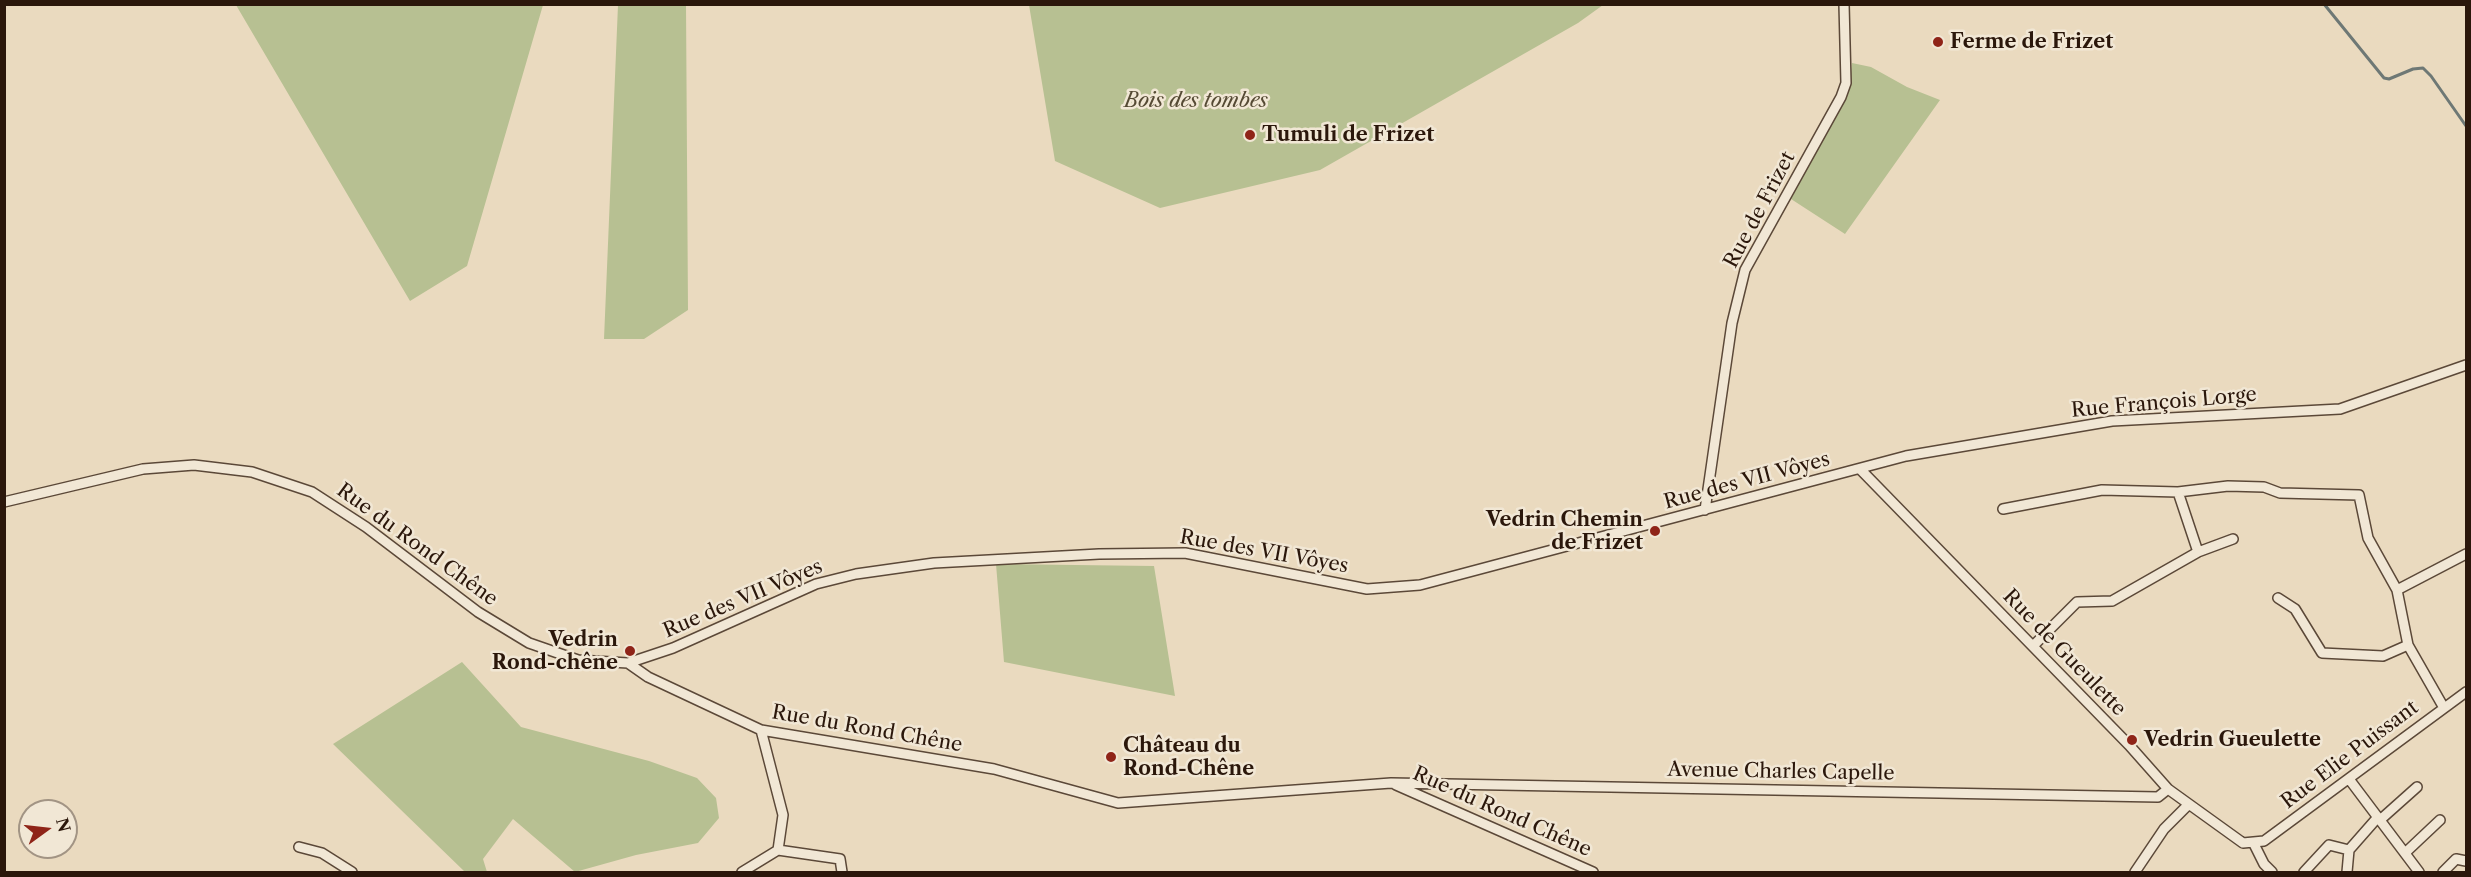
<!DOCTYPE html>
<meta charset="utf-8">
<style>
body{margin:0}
#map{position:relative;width:2471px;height:877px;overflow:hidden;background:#eadabf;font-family:"Libre Caslon Text",serif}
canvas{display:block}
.frame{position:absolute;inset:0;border:6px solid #2b170b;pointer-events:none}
.north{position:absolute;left:18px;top:799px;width:60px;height:60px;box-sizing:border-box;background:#f1e7d5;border:2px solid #a29484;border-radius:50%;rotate:75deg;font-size:16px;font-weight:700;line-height:24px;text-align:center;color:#2b170b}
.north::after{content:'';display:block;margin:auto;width:21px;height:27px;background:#8f2418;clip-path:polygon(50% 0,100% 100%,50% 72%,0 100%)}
</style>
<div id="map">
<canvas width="2471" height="877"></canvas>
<div class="frame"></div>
<div class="north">N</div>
</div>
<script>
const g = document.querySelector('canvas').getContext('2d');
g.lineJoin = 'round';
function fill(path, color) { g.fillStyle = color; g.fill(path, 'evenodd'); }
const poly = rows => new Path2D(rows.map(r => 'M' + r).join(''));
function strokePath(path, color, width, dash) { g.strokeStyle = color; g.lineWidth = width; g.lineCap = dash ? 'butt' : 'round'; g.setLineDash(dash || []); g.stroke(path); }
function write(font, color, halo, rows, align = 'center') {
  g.font = font + ' "Libre Caslon Text",serif'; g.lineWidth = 5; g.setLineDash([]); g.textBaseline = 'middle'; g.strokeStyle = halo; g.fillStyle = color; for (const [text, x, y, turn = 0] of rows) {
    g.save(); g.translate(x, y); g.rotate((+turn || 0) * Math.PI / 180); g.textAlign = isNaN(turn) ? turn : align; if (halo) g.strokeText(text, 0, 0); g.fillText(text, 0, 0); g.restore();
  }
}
const green = poly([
 [236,5,543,5,467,266,410,301],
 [618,5,686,5,688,310,644,339,604,339],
 [1029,5,1029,4,1603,5,1578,23,1320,170,1160,208,1055,161],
 [1852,63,1871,67,1907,87,1940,100,1845,234,1791,199,1849,91],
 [996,564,1154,566,1175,696,1004,662],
 [462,662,521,727,649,761,697,778,716,798,719,818,698,843,636,855,575,872,513,819,483,859,487,872,465,872,333,744]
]);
const stream = poly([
 [2324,4,2384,78,2389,79,2413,69,2423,68,2431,76,2466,126]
]);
const minor = poly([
 [1860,469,2129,745,2168,789,2243,843,2264,841,2466,692],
 [4,502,143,469,194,465,252,472,312,492,366,527,478,612,529,643,578,660,628,663,648,677,761,730,994,769,1118,803,1391,783,2158,797,2168,789],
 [2003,509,2102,490,2178,492],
 [1705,510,1732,323,1745,270,1841,97,1846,83,1844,4],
 [2198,552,2233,539],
 [2397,590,2466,554],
 [2278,598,2295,609,2322,653,2383,656,2408,645],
 [2033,646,2077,602,2112,601,2198,552,2178,492,2228,486,2264,487,2280,493,2359,495,2368,538,2397,590,2408,645,2444,708],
 [628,663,673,648,816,584,856,574,934,563,1099,554,1185,553,1367,589,1420,585,1906,456,2112,421,2340,409,2466,365],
 [2349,779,2419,872],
 [1396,785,1593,872],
 [2380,820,2417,787],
 [2254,844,2264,864,2272,872],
 [299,847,322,853,352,872],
 [778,850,840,859,842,872],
 [2405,853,2440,820],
 [742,872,778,850,783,815,761,730],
 [2135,872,2164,829,2188,805],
 [2304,872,2329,845,2349,850],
 [2347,872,2349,850,2378,817],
 [2443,872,2456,859,2466,861]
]);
const markers = [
 [1938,42,6,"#8f2418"],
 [1250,135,6,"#8f2418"],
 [1655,531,6,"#8f2418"],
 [630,651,6,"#8f2418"],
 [2132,740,6,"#8f2418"],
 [1111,757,6,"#8f2418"]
];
const poiNames = [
 ["Ferme de Frizet",1950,42],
 ["Tumuli de Frizet",1262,135],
 ["Vedrin Chemin",1643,520,"right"],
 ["de Frizet",1643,543,"right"],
 ["Vedrin",618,640,"right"],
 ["Rond-chêne",618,663,"right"],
 ["Vedrin Gueulette",2144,740],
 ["Château du",1123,746],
 ["Rond-Chêne",1123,769]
];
const parkNames = [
 ["Bois des tombes",1196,101]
];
const streetNames = [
 ["Rue de Frizet",1760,210,-62],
 ["Rue François Lorge",2164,403,-5],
 ["Rue des VII Vôyes",1747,481,-15],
 ["Rue du Rond Chêne",417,545,36],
 ["Rue des VII Vôyes",1264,552,10],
 ["Rue des VII Vôyes",743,599,-23],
 ["Rue de Gueulette",2064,653,46],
 ["Rue du Rond Chêne",867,729,10],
 ["Rue Elie Puissant",2350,755,-37],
 ["Avenue Charles Capelle",1781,772,1],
 ["Rue du Rond Chêne",1502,812,24]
];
fill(green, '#b7c092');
strokePath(stream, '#6e7875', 3);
strokePath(minor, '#5b4838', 12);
strokePath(minor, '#f1e7d5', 9);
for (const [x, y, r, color] of markers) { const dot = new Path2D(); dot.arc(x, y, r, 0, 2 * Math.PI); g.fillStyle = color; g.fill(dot); strokePath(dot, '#f1e7d5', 2); }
write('bold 20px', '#2b170b', '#f1e7d5', poiNames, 'left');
write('italic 20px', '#554a34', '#f1e7d5', parkNames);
write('20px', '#2b170b', '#f1e7d5', streetNames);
</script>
